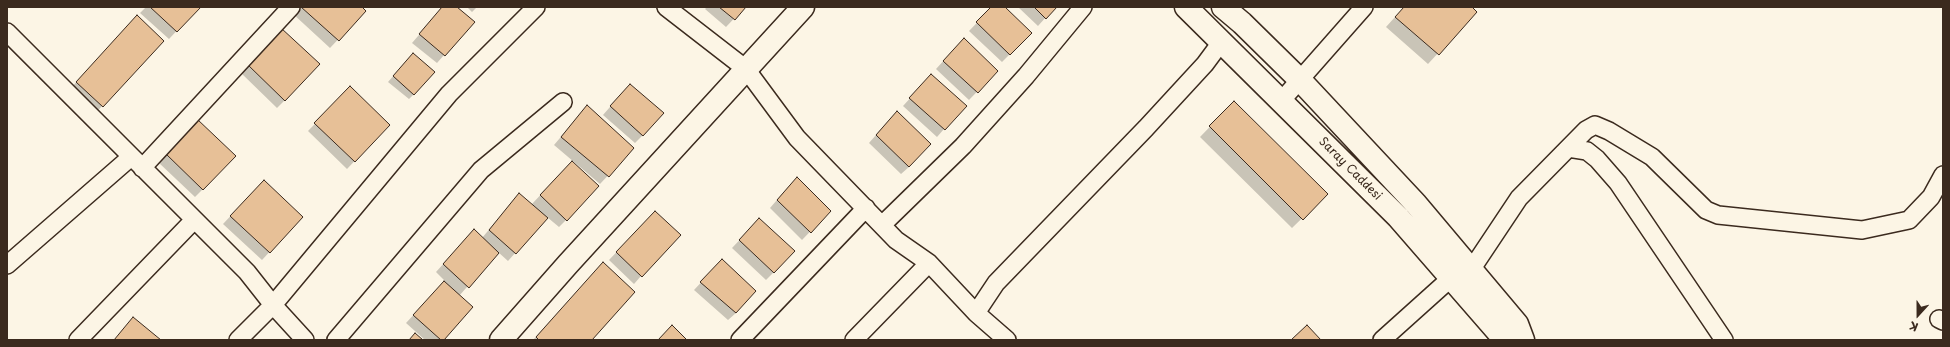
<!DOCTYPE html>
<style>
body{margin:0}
#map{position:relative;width:1950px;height:347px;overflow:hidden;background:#fcf5e5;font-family:"Playpen Sans",sans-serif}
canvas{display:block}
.frame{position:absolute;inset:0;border:8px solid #3b2a1e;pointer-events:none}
.north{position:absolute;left:1898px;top:295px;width:40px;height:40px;-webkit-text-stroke:3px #fcf5e5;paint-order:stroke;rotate:201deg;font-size:11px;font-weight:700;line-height:16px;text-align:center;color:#3b2a1e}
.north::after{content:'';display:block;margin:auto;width:14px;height:18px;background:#3b2a1e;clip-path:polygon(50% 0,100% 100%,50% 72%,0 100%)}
</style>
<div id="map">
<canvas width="1950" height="347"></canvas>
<div class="frame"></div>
<div class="north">K</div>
</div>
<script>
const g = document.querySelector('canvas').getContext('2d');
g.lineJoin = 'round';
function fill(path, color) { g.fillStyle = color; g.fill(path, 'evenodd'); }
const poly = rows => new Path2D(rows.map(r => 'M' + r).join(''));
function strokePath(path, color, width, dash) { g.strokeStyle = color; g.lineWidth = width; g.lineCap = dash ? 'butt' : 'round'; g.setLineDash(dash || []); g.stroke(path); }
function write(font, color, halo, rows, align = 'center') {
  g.font = font + ' "Playpen Sans",sans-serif'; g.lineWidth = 3; g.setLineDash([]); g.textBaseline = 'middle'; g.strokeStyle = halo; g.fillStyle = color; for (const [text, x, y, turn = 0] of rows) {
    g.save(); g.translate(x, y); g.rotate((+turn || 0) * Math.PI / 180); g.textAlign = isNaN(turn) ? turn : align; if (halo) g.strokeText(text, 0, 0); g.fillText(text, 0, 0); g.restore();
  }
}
const shadow = poly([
 [146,7,199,7,169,39,140,13],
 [298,7,360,7,365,11,330,48,292,13],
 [443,7,456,7,473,22,437,63,412,43],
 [467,7,477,7,472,12],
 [707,7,745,7,726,27,705,9],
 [992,7,1004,7,1031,33,1002,62,969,31],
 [1018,7,1055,7,1038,26],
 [1404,7,1470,7,1476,12,1428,64,1386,27],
 [130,24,102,106,95,114,69,90],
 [274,36,285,100,277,108,240,72],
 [957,46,997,71,969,100,936,69],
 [408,59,414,94,409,99,388,82],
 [924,83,944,129,937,137,903,106],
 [350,88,389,125,347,169,308,131],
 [623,92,643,135,635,143,603,115],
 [1234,102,1327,194,1292,228,1200,137],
 [587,106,633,149,600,184,554,145],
 [889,120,909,167,901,174,869,143],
 [190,128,203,189,195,197,158,162],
 [564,170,566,220,559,227,547,217,508,261,498,252,459,296,442,340,425,340,406,323,445,281,436,272,474,230,482,238,512,202,531,205],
 [789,186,830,211,802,240,770,208],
 [256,189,302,217,262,260,223,224],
 [647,220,641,276,634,284,609,260],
 [752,227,774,272,766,280,732,248],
 [722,260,736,313,728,320,694,290],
 [594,273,590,340,533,340]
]);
const building = poly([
 [150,7,201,7,177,32,150,7],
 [301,7,362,7,366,11,339,41,301,7],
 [442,7,457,7,475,22,445,56,419,34,442,7],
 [719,7,746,7,735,20,719,7],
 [991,7,1005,7,1032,33,1010,55,976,22,991,7],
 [1034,7,1057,7,1046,19,1034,7],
 [1404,7,1472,7,1477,12,1439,55,1395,17,1404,7],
 [137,15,164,41,103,107,76,82,137,15],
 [281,28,320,64,285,101,247,64,281,28],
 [964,38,998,71,978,93,943,61,964,38],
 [413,53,435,72,414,95,393,76,413,53],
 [931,74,967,106,945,130,909,98,931,74],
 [630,84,664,113,643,136,610,106,630,84],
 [350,86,390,125,355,162,314,123,350,86],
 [1234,101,1328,194,1303,220,1209,126,1234,101],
 [587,105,634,148,609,177,561,137,587,105],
 [897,111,931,144,909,167,876,135,897,111],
 [197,119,236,156,203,190,165,153,197,119],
 [572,161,599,186,567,221,540,195,572,161],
 [797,177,831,211,811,233,777,200,797,177],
 [264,180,303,217,270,253,230,216,264,180],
 [519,193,548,218,516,254,489,230,519,193],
 [655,211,681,235,642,277,616,252,655,211],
 [759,218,795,251,774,273,739,240,759,218],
 [474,229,499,253,469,288,443,264,474,229],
 [722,259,756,291,736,313,700,282,722,259],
 [603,262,635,292,592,340,539,340,536,337,603,262],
 [444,281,473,307,444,340,441,340,413,315,444,281],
 [133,317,161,340,114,340,133,317],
 [672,325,687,340,658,340,672,325],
 [1307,325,1321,340,1291,340,1307,325],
 [415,333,423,340,409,340,415,333]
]);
const street = poly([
 [666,7,746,69,797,138,896,240,929,263,976,313,1007,340],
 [7,32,247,272,273,305,449,94,536,7],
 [1282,100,1364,7],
 [1568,148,1587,151,1597,159,1618,183,1724,340],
 [142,168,291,7],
 [882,225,963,146,1026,76,1083,7],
 [7,265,131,157],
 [1471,270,1519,198,1586,130,1595,125,1609,131,1652,157,1706,210,1718,215,1862,230,1909,220,1931,197,1943,175],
 [976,313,996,283,1146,128,1205,64,1222,41],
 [1939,319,1943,321],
 [78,340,194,220],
 [238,340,273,305,305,340],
 [336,340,481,170,563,102],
 [740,340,866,208],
 [854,340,929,263],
 [1382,340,1451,278]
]);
const secondary = poly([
 [1186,7,1398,217,1505,340],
 [1223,7,1242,23,1300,80,1416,204,1517,324,1523,340],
 [501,340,568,264,803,7]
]);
const streetNames = [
 ["Saray Caddesi",1350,169,45]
];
fill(shadow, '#0003');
fill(building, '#e7c097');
strokePath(building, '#3b2a1e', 1);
strokePath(street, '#3b2a1e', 20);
strokePath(secondary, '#3b2a1e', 25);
strokePath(street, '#fcf5e5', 17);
strokePath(secondary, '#fcf5e5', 22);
write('12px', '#3b2a1e', '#fcf5e5', streetNames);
</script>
